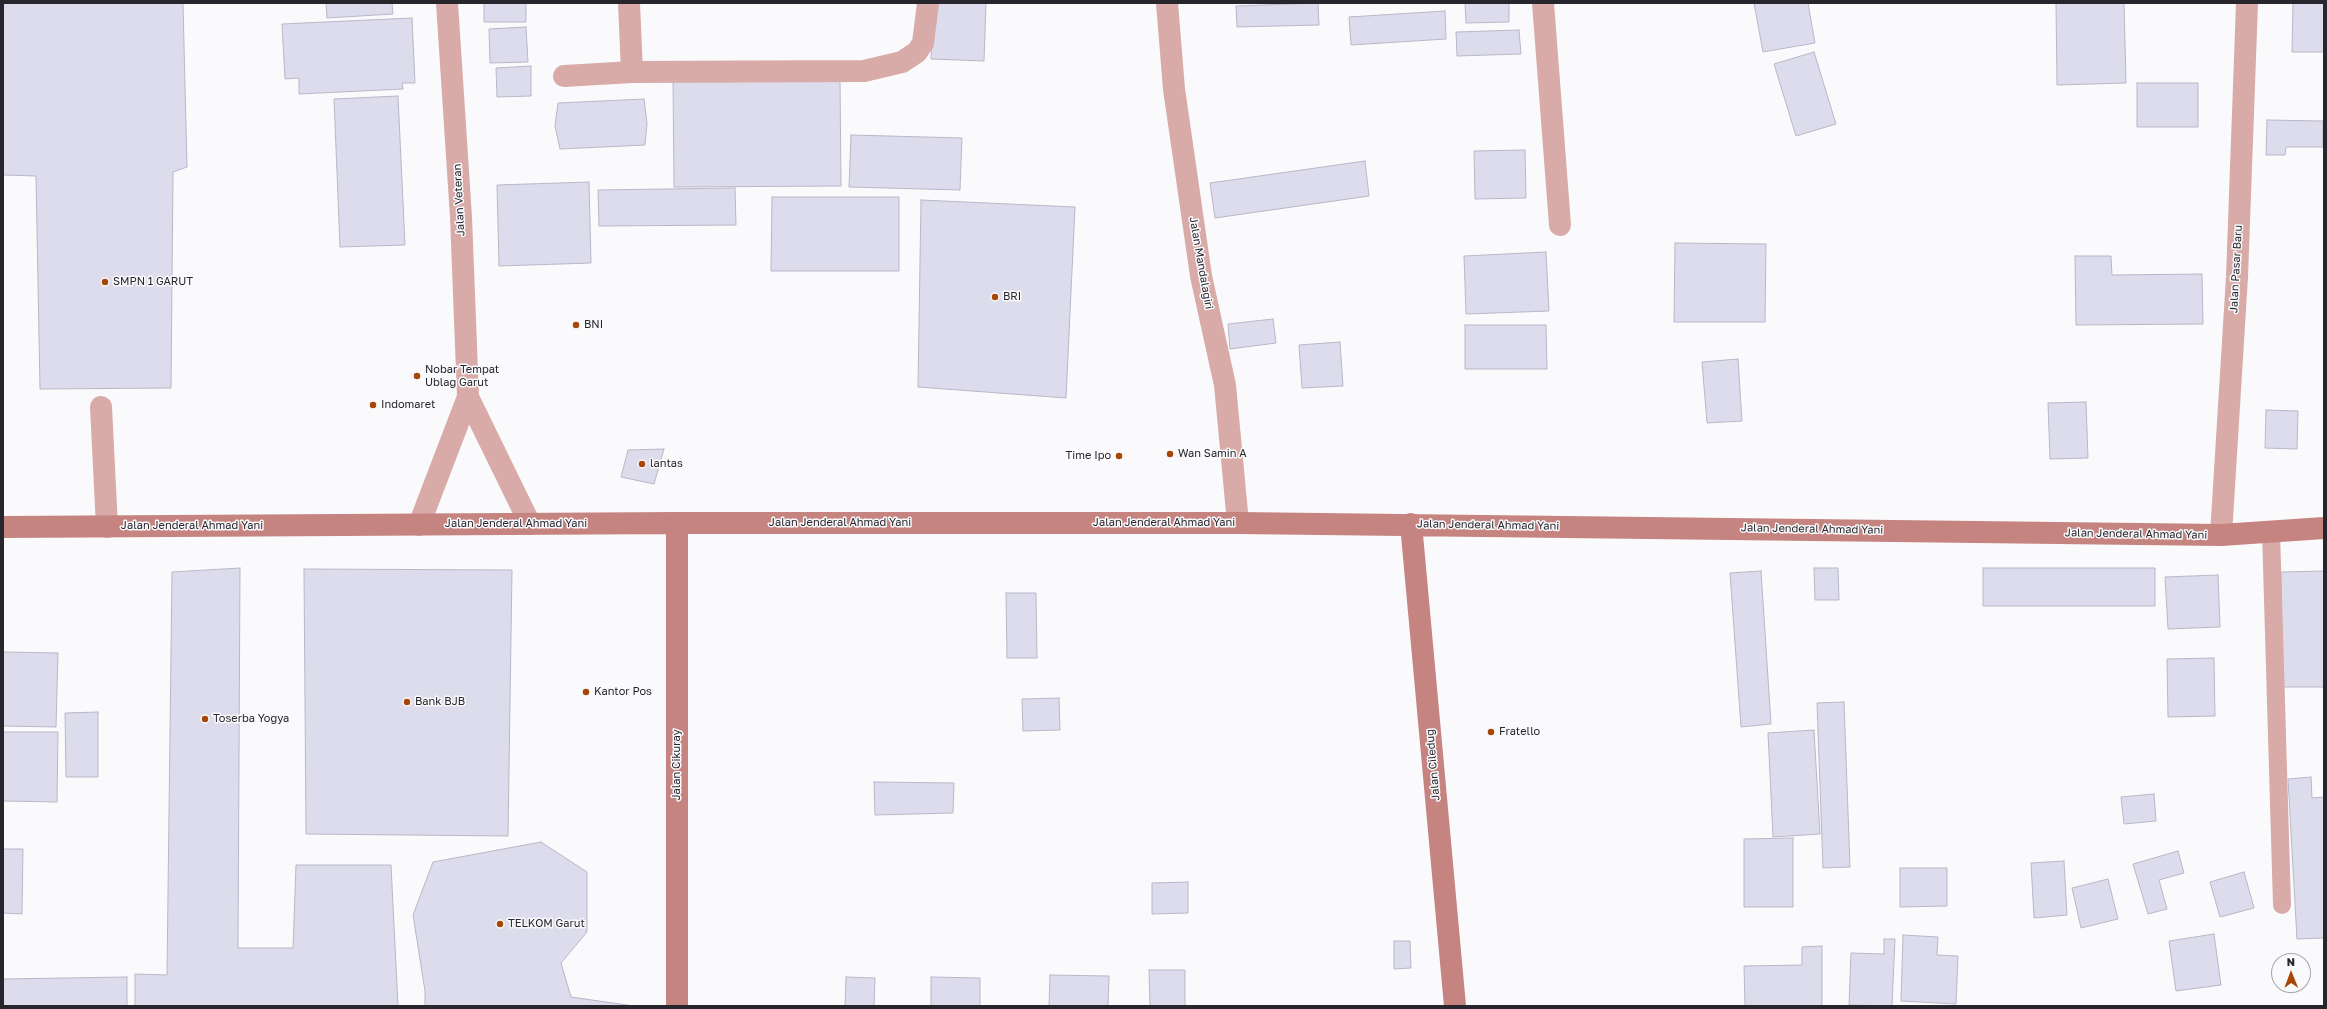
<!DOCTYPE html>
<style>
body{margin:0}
#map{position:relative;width:2327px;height:1009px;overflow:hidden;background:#fafafd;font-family:"Golos Text",sans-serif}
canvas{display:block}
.frame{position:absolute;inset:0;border:4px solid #27262c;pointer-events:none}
.north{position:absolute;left:2271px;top:953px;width:40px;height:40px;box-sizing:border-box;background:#fafafd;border:1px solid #a6a5a9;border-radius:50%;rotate:359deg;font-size:11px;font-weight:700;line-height:16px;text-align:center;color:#27262c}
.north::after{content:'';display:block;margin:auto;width:14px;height:18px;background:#a84608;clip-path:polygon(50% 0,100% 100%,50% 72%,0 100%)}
</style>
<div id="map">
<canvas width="2327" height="1009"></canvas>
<div class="frame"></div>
<div class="north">N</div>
</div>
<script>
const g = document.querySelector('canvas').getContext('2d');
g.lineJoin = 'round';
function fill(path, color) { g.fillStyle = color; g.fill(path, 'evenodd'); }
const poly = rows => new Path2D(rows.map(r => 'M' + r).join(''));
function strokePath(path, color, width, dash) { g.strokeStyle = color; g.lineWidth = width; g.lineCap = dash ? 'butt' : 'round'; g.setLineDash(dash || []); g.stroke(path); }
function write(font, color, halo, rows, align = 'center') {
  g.font = font + ' "Golos Text",sans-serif'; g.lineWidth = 3; g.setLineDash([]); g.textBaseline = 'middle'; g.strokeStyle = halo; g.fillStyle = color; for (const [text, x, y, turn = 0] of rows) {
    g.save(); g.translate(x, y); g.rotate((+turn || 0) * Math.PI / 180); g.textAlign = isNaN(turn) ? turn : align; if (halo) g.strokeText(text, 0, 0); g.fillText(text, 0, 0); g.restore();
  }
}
const building = poly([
 [3,3,183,3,187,167,173,172,171,388,40,389,36,176,3,175,3,3],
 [326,3,392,3,393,14,327,18,326,3],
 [484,3,526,3,526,22,484,22,484,3],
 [933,3,986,3,984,61,931,59,933,3],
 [1318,3,1319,25,1237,27,1236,6,1318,3],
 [1465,3,1509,3,1509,22,1466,23,1465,3],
 [1754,3,1808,3,1815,43,1763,52,1754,3],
 [2056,3,2124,3,2126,83,2057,85,2056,3],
 [2293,3,2324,3,2324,52,2292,52,2293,3],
 [1445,11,1446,39,1351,45,1349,17,1445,11],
 [412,18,415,83,402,83,403,89,299,94,299,78,285,79,282,24,412,18],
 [526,27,528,62,490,63,489,29,526,27],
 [1519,30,1521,54,1457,56,1456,32,1519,30],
 [1814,52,1836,124,1796,136,1774,64,1814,52],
 [531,66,531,96,497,97,496,68,531,66],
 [840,78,841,186,674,187,673,80,840,78],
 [2137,83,2198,83,2198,127,2137,127,2137,83],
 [398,96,405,245,340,247,334,99,398,96],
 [644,99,647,123,645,145,560,149,555,126,558,103,644,99],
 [2267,120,2323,121,2323,147,2286,147,2285,155,2266,155,2267,120],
 [851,135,962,138,960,190,849,187,851,135],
 [1525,150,1526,198,1475,199,1474,151,1525,150],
 [1365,161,1369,196,1215,218,1210,183,1365,161],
 [589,182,591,263,499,266,497,185,589,182],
 [735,188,736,225,599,226,598,190,735,188],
 [772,197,899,197,899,271,771,271,772,197],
 [921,200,1075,207,1066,398,918,387,921,200],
 [1675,243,1766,244,1765,322,1674,322,1675,243],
 [1546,252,1549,311,1466,314,1464,256,1546,252],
 [2075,256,2111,256,2112,275,2202,274,2203,324,2076,325,2075,256],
 [1273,319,1276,343,1230,349,1228,324,1273,319],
 [1465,325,1546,325,1547,369,1465,369,1465,325],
 [1340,342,1343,386,1302,388,1299,345,1340,342],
 [1738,359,1742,421,1707,423,1702,362,1738,359],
 [2086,402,2088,458,2050,459,2048,403,2086,402],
 [2266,410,2298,411,2297,449,2265,448,2266,410],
 [664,449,654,484,621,477,628,450,664,449],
 [240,568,238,948,293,948,296,865,391,865,398,1006,135,1006,135,974,167,975,172,572,240,568],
 [1814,568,1838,568,1839,600,1815,600,1814,568],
 [1983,568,2155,568,2155,606,1983,606,1983,568],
 [304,569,512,570,508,836,306,834,304,569],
 [1761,571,1771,724,1741,727,1730,573,1761,571],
 [2324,571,2324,687,2283,687,2281,572,2324,571],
 [2218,575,2220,627,2168,629,2165,577,2218,575],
 [1006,593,1036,593,1037,658,1007,658,1006,593],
 [3,652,58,653,56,727,3,726,3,652],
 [2214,658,2215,716,2168,717,2167,659,2214,658],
 [1059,698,1060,730,1023,731,1022,699,1059,698],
 [1844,702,1850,867,1823,868,1817,703,1844,702],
 [98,712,98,777,66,777,65,713,98,712],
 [1814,730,1820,834,1773,837,1768,733,1814,730],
 [3,732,58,732,57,802,3,801,3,732],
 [2311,777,2312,798,2324,797,2324,938,2297,939,2288,779,2311,777],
 [874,782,954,783,953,813,875,815,874,782],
 [2154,794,2156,821,2124,824,2121,797,2154,794],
 [1793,838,1793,907,1744,907,1744,839,1793,838],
 [541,842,587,872,587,932,561,963,571,997,634,1006,425,1006,425,991,413,915,433,862,541,842],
 [3,849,23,849,22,914,3,913,3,849],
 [2178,851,2184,873,2159,880,2167,909,2148,914,2133,864,2178,851],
 [2064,861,2067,915,2034,918,2031,863,2064,861],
 [1900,868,1947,868,1947,906,1900,907,1900,868],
 [2244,872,2254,908,2220,917,2210,882,2244,872],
 [2108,879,2118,919,2081,928,2072,888,2108,879],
 [1188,882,1188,913,1152,914,1152,883,1188,882],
 [2214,934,2221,985,2176,991,2169,941,2214,934],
 [1903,935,1938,937,1937,955,1958,956,1956,1004,1901,1001,1903,935],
 [1884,939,1895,939,1892,1006,1849,1005,1851,953,1884,954,1884,939],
 [1394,941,1410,941,1411,968,1394,969,1394,941],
 [1822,946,1822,1006,1745,1006,1744,966,1802,965,1802,947,1822,946],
 [1149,970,1185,970,1185,1006,1150,1006,1149,970],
 [1050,975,1109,976,1108,1006,1049,1006,1050,975],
 [127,977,127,1006,3,1006,3,979,127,977],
 [846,977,875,978,874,1006,845,1006,846,977],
 [931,977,980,978,980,1006,931,1006,931,977]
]);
const lane = poly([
 [2271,532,2282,905]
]);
const street = poly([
 [629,3,632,72],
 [1167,3,1174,89,1201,276,1225,385,1238,523],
 [1543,3,1560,225],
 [564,76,632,72,864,71,902,62,917,52,923,43,928,3],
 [468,397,530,524],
 [101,407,107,527],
 [419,525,468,397,461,217,447,3],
 [2221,535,2237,277,2247,3]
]);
const secondary = poly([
 [1411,524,1455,1006],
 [3,527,677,523,1238,523,2221,535,2324,528],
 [677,1006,677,523]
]);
const markers = [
 [105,282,4,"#a84608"],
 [995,297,4,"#a84608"],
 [576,325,4,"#a84608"],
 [417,376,4,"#a84608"],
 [373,405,4,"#a84608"],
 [1170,454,4,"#a84608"],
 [1119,456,4,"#a84608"],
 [642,464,4,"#a84608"],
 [586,692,4,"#a84608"],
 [407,702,4,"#a84608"],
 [205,719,4,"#a84608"],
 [1491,732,4,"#a84608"],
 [500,924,4,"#a84608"]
];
const streetNames = [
 ["Jalan Veteran",459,200,-93],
 ["Jalan Mandalagiri",1201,263,80],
 ["Jalan Pasar Baru",2236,269,-87],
 ["Jalan Jenderal Ahmad Yani",840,523],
 ["Jalan Jenderal Ahmad Yani",1164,523],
 ["Jalan Jenderal Ahmad Yani",516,524],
 ["Jalan Jenderal Ahmad Yani",1488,525,1],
 ["Jalan Jenderal Ahmad Yani",192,526],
 ["Jalan Jenderal Ahmad Yani",1812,529,1],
 ["Jalan Jenderal Ahmad Yani",2136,534,1],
 ["Jalan Cikuray",677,765,-90],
 ["Jalan Ciledug",1433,765,-95]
];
const poiNames = [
 ["SMPN 1 GARUT",113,282],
 ["BRI",1003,297],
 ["BNI",584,325],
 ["Nobar Tempat",425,370],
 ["Ublag Garut",425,383],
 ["Indomaret",381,405],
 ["Wan Samin A",1178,454],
 ["Time Ipo",1111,456,"right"],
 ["lantas",650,464],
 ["Kantor Pos",594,692],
 ["Bank BJB",415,702],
 ["Toserba Yogya",213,719],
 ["Fratello",1499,732],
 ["TELKOM Garut",508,924]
];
fill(building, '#dddcec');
strokePath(building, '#b9b7c7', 1);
strokePath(lane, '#d8aba8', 18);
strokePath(street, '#d8aba8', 22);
strokePath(secondary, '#c58480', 22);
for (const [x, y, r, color] of markers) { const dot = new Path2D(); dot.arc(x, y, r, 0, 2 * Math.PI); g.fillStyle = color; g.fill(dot); strokePath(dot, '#fafafd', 1.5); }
write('11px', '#27262c', '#fafafd', streetNames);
write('11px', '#27262c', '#fafafd', poiNames, 'left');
</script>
